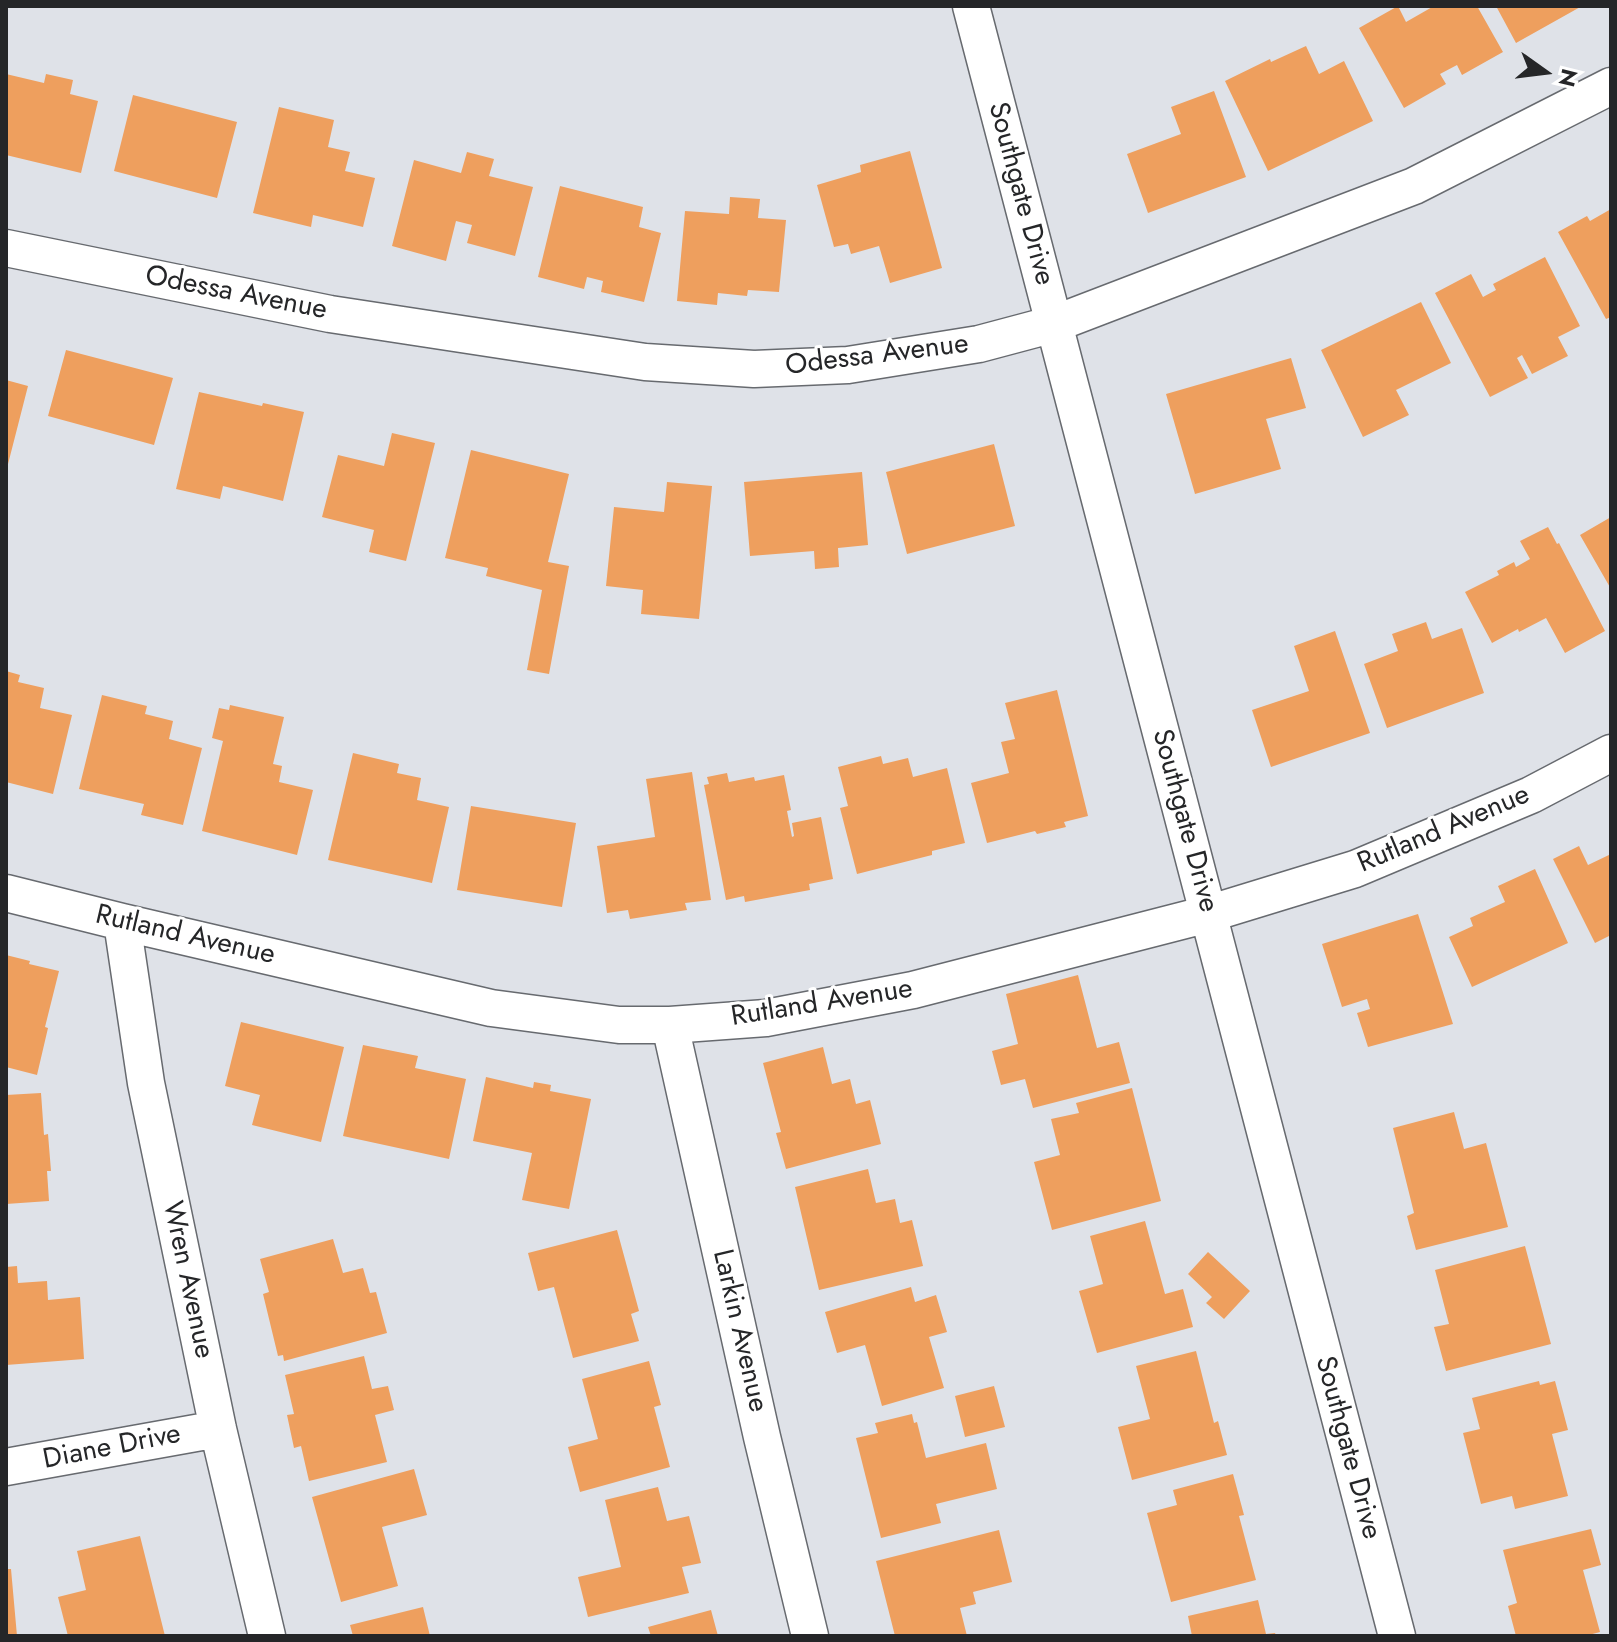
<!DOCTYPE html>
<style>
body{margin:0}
#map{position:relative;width:1617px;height:1642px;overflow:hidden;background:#dfe2e8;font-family:Jost,sans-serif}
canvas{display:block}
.frame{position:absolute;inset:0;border:8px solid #252628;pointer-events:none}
.north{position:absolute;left:1505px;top:32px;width:80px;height:80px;-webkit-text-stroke:6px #fff;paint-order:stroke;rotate:104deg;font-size:22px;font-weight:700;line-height:32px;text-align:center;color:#252628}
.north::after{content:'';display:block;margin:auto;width:28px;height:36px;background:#252628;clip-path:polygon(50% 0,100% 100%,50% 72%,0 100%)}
</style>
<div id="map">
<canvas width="1617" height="1642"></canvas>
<div class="frame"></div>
<div class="north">N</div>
</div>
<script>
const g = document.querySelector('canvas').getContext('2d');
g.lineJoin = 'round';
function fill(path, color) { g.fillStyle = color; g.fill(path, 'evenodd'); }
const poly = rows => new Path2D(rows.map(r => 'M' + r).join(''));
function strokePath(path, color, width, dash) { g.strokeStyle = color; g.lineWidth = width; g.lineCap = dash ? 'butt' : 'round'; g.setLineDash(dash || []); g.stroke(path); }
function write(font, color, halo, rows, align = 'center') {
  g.font = font + ' Jost,sans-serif'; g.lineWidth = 6; g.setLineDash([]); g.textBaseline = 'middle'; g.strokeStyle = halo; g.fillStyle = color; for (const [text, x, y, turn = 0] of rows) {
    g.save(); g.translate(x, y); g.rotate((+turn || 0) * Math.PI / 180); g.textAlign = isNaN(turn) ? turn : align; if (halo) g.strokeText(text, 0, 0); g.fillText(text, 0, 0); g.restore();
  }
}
const building = poly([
 [1398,6,1406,22,1434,6,1477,6,1503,52,1462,75,1457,65,1440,74,1446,84,1404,108,1359,28],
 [1496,6,1582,6,1516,43],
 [1306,46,1319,74,1344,61,1373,121,1268,171,1225,81,1270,59,1271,62],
 [6,74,44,83,46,74,73,80,70,94,98,101,81,173,6,155],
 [1214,91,1246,177,1148,213,1127,154,1181,134,1171,107],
 [133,95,237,122,217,198,114,171],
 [279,107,334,120,328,147,350,152,345,171,375,178,363,227,313,215,311,227,253,213],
 [910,151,942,268,890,283,879,246,851,254,848,244,834,247,817,185,861,172,860,165],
 [467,152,494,159,489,176,533,187,515,256,467,243,472,225,456,221,446,261,392,246,414,160,461,173],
 [560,186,643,207,639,227,661,233,644,302,601,292,603,281,587,277,584,289,538,277],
 [730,197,760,199,758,218,786,220,779,292,748,290,747,296,718,293,717,305,677,301,685,211,729,214],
 [1611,209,1611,317,1606,319,1558,232,1587,216,1590,221],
 [1545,257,1580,326,1558,337,1568,356,1532,374,1522,355,1517,358,1528,378,1490,397,1435,293,1471,274,1483,297,1496,290,1493,284],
 [1421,302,1451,363,1396,390,1409,415,1363,437,1321,350],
 [66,350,173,378,154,445,48,416],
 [1291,358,1306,408,1266,419,1281,469,1195,494,1166,394],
 [6,380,28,386,7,468,6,468],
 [199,392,262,406,263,403,304,412,283,501,223,486,220,499,176,489],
 [392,433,435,443,406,561,369,552,374,530,322,517,338,455,384,466],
 [994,444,1015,526,907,554,886,472],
 [471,450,569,474,548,562,569,566,549,674,527,670,542,590,486,576,488,568,445,558],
 [862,472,868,545,838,548,839,567,815,569,814,551,750,556,744,482],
 [667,482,712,486,699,619,641,614,643,590,606,586,614,507,664,512],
 [1611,517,1611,589,1580,535],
 [1548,527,1557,544,1559,543,1605,631,1565,653,1546,618,1519,632,1518,629,1492,643,1465,592,1499,575,1497,571,1514,562,1516,567,1530,559,1520,541],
 [1426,622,1432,639,1462,628,1484,693,1387,728,1364,664,1398,651,1392,634],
 [1335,631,1370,733,1271,767,1252,710,1309,691,1294,646],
 [6,671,20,675,18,682,44,688,40,708,72,715,53,794,6,782],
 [1057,690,1088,816,1064,822,1066,827,1037,834,1035,831,987,843,971,783,1009,773,1001,742,1015,739,1005,703],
 [102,695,147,706,145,714,173,721,169,739,202,748,183,825,141,815,144,804,79,789],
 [230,705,284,717,273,764,282,766,279,782,313,790,297,855,202,831,223,741,212,738,219,708,229,710],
 [353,753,399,764,397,773,421,778,417,800,449,807,432,883,328,860],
 [881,756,883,764,908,758,913,777,947,768,965,843,932,851,932,855,857,874,840,808,848,806,838,767],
 [692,772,711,900,685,903,687,910,630,919,628,910,607,913,597,846,655,837,646,779],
 [727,773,729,782,754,777,755,781,784,775,791,810,787,811,792,837,794,836,792,823,821,817,833,879,809,884,810,890,745,902,744,896,726,900,704,785,709,784,707,777],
 [471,806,576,823,562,907,457,890],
 [1579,846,1588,865,1611,854,1611,935,1595,943,1553,859],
 [1535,869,1568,943,1472,987,1449,937,1473,926,1470,918,1505,902,1498,886],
 [1418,914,1453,1024,1368,1047,1357,1013,1370,1009,1367,999,1342,1007,1322,944],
 [6,955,30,961,29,964,59,971,45,1027,48,1028,37,1075,6,1067],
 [1078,975,1097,1048,1119,1042,1130,1083,1033,1108,1025,1079,1001,1085,992,1051,1018,1044,1006,994],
 [241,1022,344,1047,321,1142,252,1125,260,1095,225,1086],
 [363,1045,418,1056,415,1068,466,1079,449,1159,343,1136],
 [823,1047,832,1084,850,1079,856,1104,870,1100,881,1144,786,1169,776,1133,781,1132,763,1063],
 [486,1077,533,1088,534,1082,551,1085,550,1091,591,1099,569,1209,522,1200,532,1153,473,1141],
 [1132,1088,1161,1201,1052,1230,1034,1162,1060,1155,1051,1119,1079,1113,1076,1103],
 [41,1093,44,1135,48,1134,51,1171,47,1171,49,1201,6,1204,6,1095],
 [1454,1112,1464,1149,1486,1143,1508,1227,1416,1250,1407,1216,1414,1213,1393,1128],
 [868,1169,876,1203,895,1199,900,1223,912,1220,923,1266,819,1290,795,1187],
 [1145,1221,1165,1294,1183,1289,1193,1327,1097,1353,1079,1291,1103,1284,1090,1236],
 [617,1230,639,1311,631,1314,639,1341,573,1358,554,1287,538,1291,528,1253],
 [333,1239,343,1273,363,1268,370,1293,376,1292,387,1333,284,1361,283,1355,278,1356,263,1294,269,1292,260,1259],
 [1525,1246,1551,1344,1446,1371,1434,1327,1449,1324,1435,1270],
 [1208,1252,1250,1291,1224,1319,1206,1303,1212,1297,1188,1274],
 [17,1266,18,1283,47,1281,48,1300,80,1297,84,1359,6,1365,6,1267],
 [911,1287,915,1302,936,1295,947,1332,929,1337,944,1388,882,1406,865,1345,837,1353,825,1312],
 [1196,1351,1214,1423,1218,1421,1227,1455,1132,1480,1118,1427,1150,1419,1136,1366],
 [364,1356,372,1389,388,1386,394,1410,375,1415,387,1462,309,1481,301,1446,294,1448,287,1415,294,1414,285,1375],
 [649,1361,661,1405,654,1407,670,1467,580,1492,568,1447,598,1439,582,1379],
 [1539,1381,1540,1385,1555,1381,1568,1430,1552,1434,1568,1496,1515,1509,1512,1496,1481,1504,1463,1433,1480,1429,1472,1398],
 [994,1386,1005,1427,965,1437,955,1396],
 [912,1414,914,1423,917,1422,926,1458,986,1443,997,1489,936,1504,941,1523,881,1538,856,1438,878,1433,875,1423],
 [414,1469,427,1515,382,1527,398,1586,341,1602,312,1497],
 [1233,1474,1244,1515,1239,1516,1256,1580,1171,1602,1147,1513,1177,1505,1173,1490],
 [658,1487,667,1521,689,1516,701,1563,682,1567,689,1593,588,1617,578,1577,621,1567,605,1500],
 [1591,1529,1601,1565,1583,1570,1600,1632,1585,1636,1516,1636,1508,1606,1517,1603,1503,1550],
 [999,1530,1012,1582,973,1592,976,1604,960,1608,967,1636,895,1636,876,1561],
 [140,1536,165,1636,68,1636,58,1597,86,1590,77,1551],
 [6,1569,11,1569,17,1636,6,1636],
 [1258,1600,1266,1634,1275,1633,1276,1636,1192,1636,1188,1616],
 [423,1607,430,1636,353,1636,350,1625],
 [711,1610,718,1636,651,1636,648,1627]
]);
const street = poly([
 [971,6,1397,1636],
 [6,248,330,314,645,362,754,369,848,365,979,344,1054,324,1414,186,1611,86],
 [6,893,122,922,491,1008,619,1025,670,1025,766,1018,913,990,1208,914,1355,869,1531,795,1611,753],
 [122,922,146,1083,218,1429,267,1636],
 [670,1025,762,1437,810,1636],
 [6,1467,218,1429]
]);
const streetNames = [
 ["Southgate Drive",1020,194,75],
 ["Odessa Avenue",236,294,11],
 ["Odessa Avenue",877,356,-7],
 ["Southgate Drive",1184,821,75],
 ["Rutland Avenue",1444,830,-23],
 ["Rutland Avenue",185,936,13],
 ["Rutland Avenue",822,1004,-9],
 ["Wren Avenue",187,1280,78],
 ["Larkin Avenue",739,1331,77],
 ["Diane Drive",112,1448,-11],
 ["Southgate Drive",1347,1448,75]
];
fill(building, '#ee9f5e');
strokePath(street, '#676a6f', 39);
strokePath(street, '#fff', 36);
write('28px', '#252628', '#fff', streetNames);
</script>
